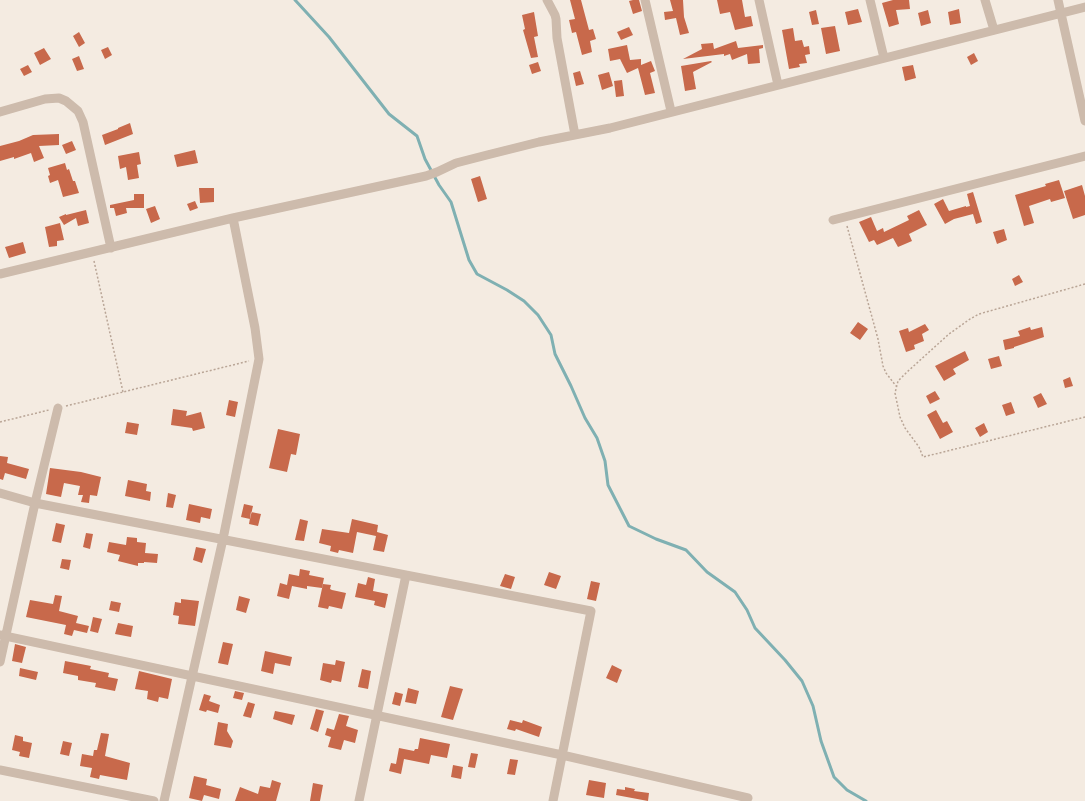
<!DOCTYPE html>
<style>
body{margin:0}
canvas{display:block;background:#f4ebe1}
</style>
<canvas width="1085" height="801"></canvas>
<script>
const g = document.querySelector('canvas').getContext('2d');
g.lineJoin = 'round';
const poly = rows => new Path2D(rows.map(r => 'M' + r).join(''));
function strokePath(path, color, width, dash) { g.strokeStyle = color; g.lineWidth = width; g.lineCap = dash ? 'butt' : 'round'; g.setLineDash(dash || []); g.stroke(path); }
function fill(path, color) { g.fillStyle = color; g.fill(path, 'evenodd'); }
const stream = poly([
 [295,0,329,37,389,114,417,136,425,159,439,185,451,202,469,260,477,274,507,290,524,301,538,315,551,335,555,354,571,386,585,418,597,438,605,461,608,485,629,526,656,539,686,550,707,572,735,592,747,610,755,628,785,660,802,681,813,706,821,741,834,777,847,790,866,801]
]);
const building = poly([
 [570,0,581,0,589,30,593,29,596,39,590,41,592,52,582,55,576,32,572,33,569,20,575,19],
 [633,0,639,0,642,11,633,14,629,1],
 [670,0,683,0,684,17,689,33,680,35,676,18,665,20,664,12,673,11],
 [717,0,742,0,745,17,751,16,753,26,735,30,730,12,720,14],
 [893,0,909,0,910,9,896,10,899,24,889,27,882,3],
 [858,9,862,22,848,25,845,12],
 [959,9,961,23,950,25,948,12],
 [816,10,819,24,812,25,809,12],
 [928,10,931,23,921,26,918,13],
 [534,12,538,36,534,37,538,57,531,58,523,30,525,29,522,15],
 [835,26,840,51,826,54,821,28],
 [629,27,633,35,621,40,617,32],
 [793,28,795,41,802,40,804,47,809,46,810,54,805,55,807,63,799,64,800,67,789,69,782,30],
 [79,32,85,43,79,47,73,36],
 [736,41,738,48,763,45,763,48,759,49,760,63,748,64,747,54,732,60,730,54,724,56,724,54,683,59,702,49,701,44,713,43,714,49],
 [627,45,630,60,641,59,641,65,651,61,655,71,650,73,655,93,645,95,638,68,627,73,620,59,610,61,608,49],
 [108,47,112,55,105,59,101,50],
 [44,48,51,59,40,65,34,53],
 [974,53,978,61,971,65,967,57],
 [79,56,84,69,77,71,72,59],
 [711,61,712,62,693,72,696,89,685,91,681,66],
 [538,62,541,71,532,74,529,65],
 [28,65,32,72,24,76,20,69],
 [913,65,916,78,905,81,902,67],
 [580,71,584,84,576,86,573,73],
 [609,72,613,86,602,90,598,75],
 [622,80,624,96,616,97,614,81],
 [130,123,133,134,105,145,102,135,118,129,118,128],
 [59,134,59,145,39,146,44,158,34,162,31,153,14,159,14,157,0,161,0,146,19,141,33,135],
 [72,141,76,150,66,154,62,145],
 [195,150,198,163,177,167,174,155],
 [139,152,141,164,137,165,139,178,128,180,126,167,120,169,118,156],
 [65,163,67,170,69,169,73,181,75,181,79,193,63,197,58,180,50,183,48,176,50,175,48,168],
 [480,176,487,199,478,202,471,179],
 [1059,180,1065,198,1051,202,1050,199,1029,206,1034,223,1024,226,1015,195,1046,186,1045,184],
 [1082,185,1085,196,1085,215,1073,219,1064,191],
 [199,188,214,188,214,202,200,203],
 [973,192,982,222,976,224,973,214,954,219,945,224,934,204,943,199,949,211,966,206,966,207,970,206,967,194],
 [134,194,144,194,144,208,126,208,127,213,116,216,114,208,110,208,110,205,134,200],
 [195,201,198,208,190,211,187,204],
 [155,206,160,219,151,223,146,209],
 [86,210,89,223,78,226,76,218,64,225,59,217,66,214,66,215],
 [919,210,927,225,909,234,912,241,898,247,893,238,877,245,874,240,869,242,859,222,871,217,877,231,883,228,884,232,909,220,907,216],
 [60,223,64,240,57,241,57,246,49,247,45,227],
 [1004,229,1007,240,997,244,993,232],
 [23,242,26,253,9,258,5,247],
 [1019,275,1023,282,1015,286,1012,279],
 [858,322,868,329,860,340,850,333],
 [925,324,929,330,922,334,924,341,914,345,915,349,906,352,899,331,908,328,909,332],
 [1030,327,1031,330,1042,327,1044,337,1014,347,1014,348,1005,350,1003,340,1020,336,1018,331],
 [965,351,969,360,953,369,956,374,944,381,935,366],
 [999,356,1002,366,991,369,988,359],
 [1070,377,1073,386,1065,388,1063,380],
 [935,391,940,399,930,404,926,396],
 [1041,393,1047,404,1038,408,1033,397],
 [229,400,238,402,235,417,226,415],
 [1011,402,1015,413,1006,416,1002,405],
 [173,409,187,411,186,416,201,412,205,428,193,431,192,428,171,425],
 [936,410,943,423,947,421,953,432,940,439,927,415],
 [127,422,139,424,137,435,125,433],
 [984,423,988,432,980,437,975,428],
 [278,429,300,434,296,455,291,454,287,472,269,468],
 [0,456,8,457,7,463,29,469,26,479,5,473,3,480,0,479],
 [50,468,81,472,101,477,97,496,90,495,89,503,81,502,83,495,78,495,80,486,64,483,61,497,46,494],
 [128,480,147,484,146,491,151,492,150,501,125,496],
 [168,493,176,495,173,508,166,507],
 [189,504,212,509,210,519,201,517,200,523,186,520],
 [244,504,253,506,250,519,241,517],
 [251,512,261,514,258,526,249,524],
 [300,519,308,521,304,541,295,540],
 [352,519,378,525,377,532,388,535,384,552,373,550,376,536,357,532,353,553,339,550,338,553,330,551,331,546,319,543,322,529,349,533],
 [56,523,65,525,61,543,52,541],
 [86,533,93,534,90,549,83,547],
 [127,537,137,538,137,542,146,543,145,553,158,554,157,563,144,562,144,563,138,563,138,566,118,561,120,555,107,552,109,542,126,545],
 [196,547,206,549,202,563,193,560],
 [62,559,71,560,69,570,60,568],
 [300,569,310,571,309,575,324,578,322,588,307,586,307,589,292,586,289,599,277,596,280,583,287,585,289,574,299,576],
 [549,572,561,576,556,589,544,585],
 [505,574,515,577,511,589,500,586],
 [368,577,375,579,373,591,388,594,385,608,374,605,375,601,355,597,358,583,366,585],
 [591,581,600,583,596,601,587,599],
 [323,584,331,585,330,589,332,590,346,593,342,609,329,606,328,609,318,607],
 [55,595,62,596,59,611,78,616,76,623,89,626,87,633,74,630,72,636,64,634,66,625,26,617,30,600,53,604],
 [239,596,250,599,246,613,236,610],
 [181,599,199,601,195,626,178,624,179,616,173,615,175,602,181,603],
 [111,601,121,603,119,612,109,610],
 [93,617,102,619,98,633,90,631],
 [118,623,133,626,131,637,115,634],
 [223,642,233,644,228,665,218,663],
 [15,644,26,647,22,663,12,661],
 [265,651,292,657,290,666,275,663,273,674,261,671],
 [336,660,345,662,341,682,332,680,331,683,320,680,323,663,335,665],
 [65,661,91,666,90,669,109,673,108,677,118,679,115,691,95,687,96,683,78,680,78,676,63,673],
 [612,665,622,670,617,683,606,678],
 [20,668,38,672,36,680,19,676],
 [362,669,371,671,368,689,358,687],
 [139,671,172,679,168,699,159,697,158,702,147,699,148,691,135,689],
 [450,686,463,689,453,720,441,717],
 [408,688,419,691,416,704,405,702],
 [235,691,244,693,242,700,233,698],
 [395,692,403,694,400,706,392,704],
 [204,694,211,696,209,701,220,705,218,713,207,710,206,712,199,710],
 [248,702,255,704,251,718,243,716],
 [316,709,324,711,318,732,310,729],
 [275,711,295,715,292,725,273,719],
 [339,714,349,716,346,726,358,730,355,743,344,740,341,750,328,747,331,737,325,735,327,728,334,730],
 [510,720,522,723,523,720,542,727,539,737,516,729,515,731,507,729],
 [218,722,228,724,227,731,233,741,231,748,214,745],
 [101,733,109,734,105,756,130,763,127,780,100,775,99,779,90,777,92,768,80,766,82,754,93,756,94,750,97,750],
 [15,735,23,737,23,741,32,743,29,758,19,756,20,752,12,750],
 [420,738,450,744,447,758,431,755,429,764,404,759,401,774,389,771,391,763,396,764,399,748,414,751,415,749,418,749],
 [63,741,72,743,69,756,60,754],
 [471,753,478,754,475,768,468,767],
 [510,759,518,760,515,775,507,774],
 [453,765,463,767,461,779,451,777],
 [194,776,207,779,206,785,221,789,219,799,204,795,202,801,189,798],
 [272,780,281,783,276,801,235,801,240,787,258,794,260,786,270,788],
 [589,780,606,783,604,798,586,795],
 [313,783,323,785,320,801,310,801],
 [625,787,635,789,634,791,649,793,648,801,616,795,617,789,625,790]
]);
const path = poly([
 [847,226,878,339,883,366,886,373,896,386],
 [94,261,123,392],
 [1085,284,979,314,970,319,949,334,907,372,898,381,895,393,900,417,905,428,919,447,923,457,1085,417],
 [66,406,249,361],
 [0,422,49,410]
]);
const street = poly([
 [547,0,555,15,556,19,557,38,575,135],
 [645,0,671,111],
 [759,0,778,85],
 [870,0,884,58],
 [985,0,994,30],
 [1058,0,1085,121],
 [0,112,45,99,59,98,66,101,78,111,83,122,111,248],
 [833,220,1085,156],
 [0,274,233,218,426,176,437,172,456,163,487,155,539,142,610,128,1085,7],
 [0,493,35,503,591,611,553,801],
 [0,635,562,755,748,798],
 [0,662,35,503,58,408],
 [0,770,154,801],
 [164,801,223,539,259,359,255,328,233,218],
 [359,801,406,575]
]);
strokePath(stream, '#7fb0b2', 3);
fill(building, '#c8694b');
strokePath(path, '#b9a596', 1.5, [2, 2]);
strokePath(street, '#cdbbac', 9);
</script>
